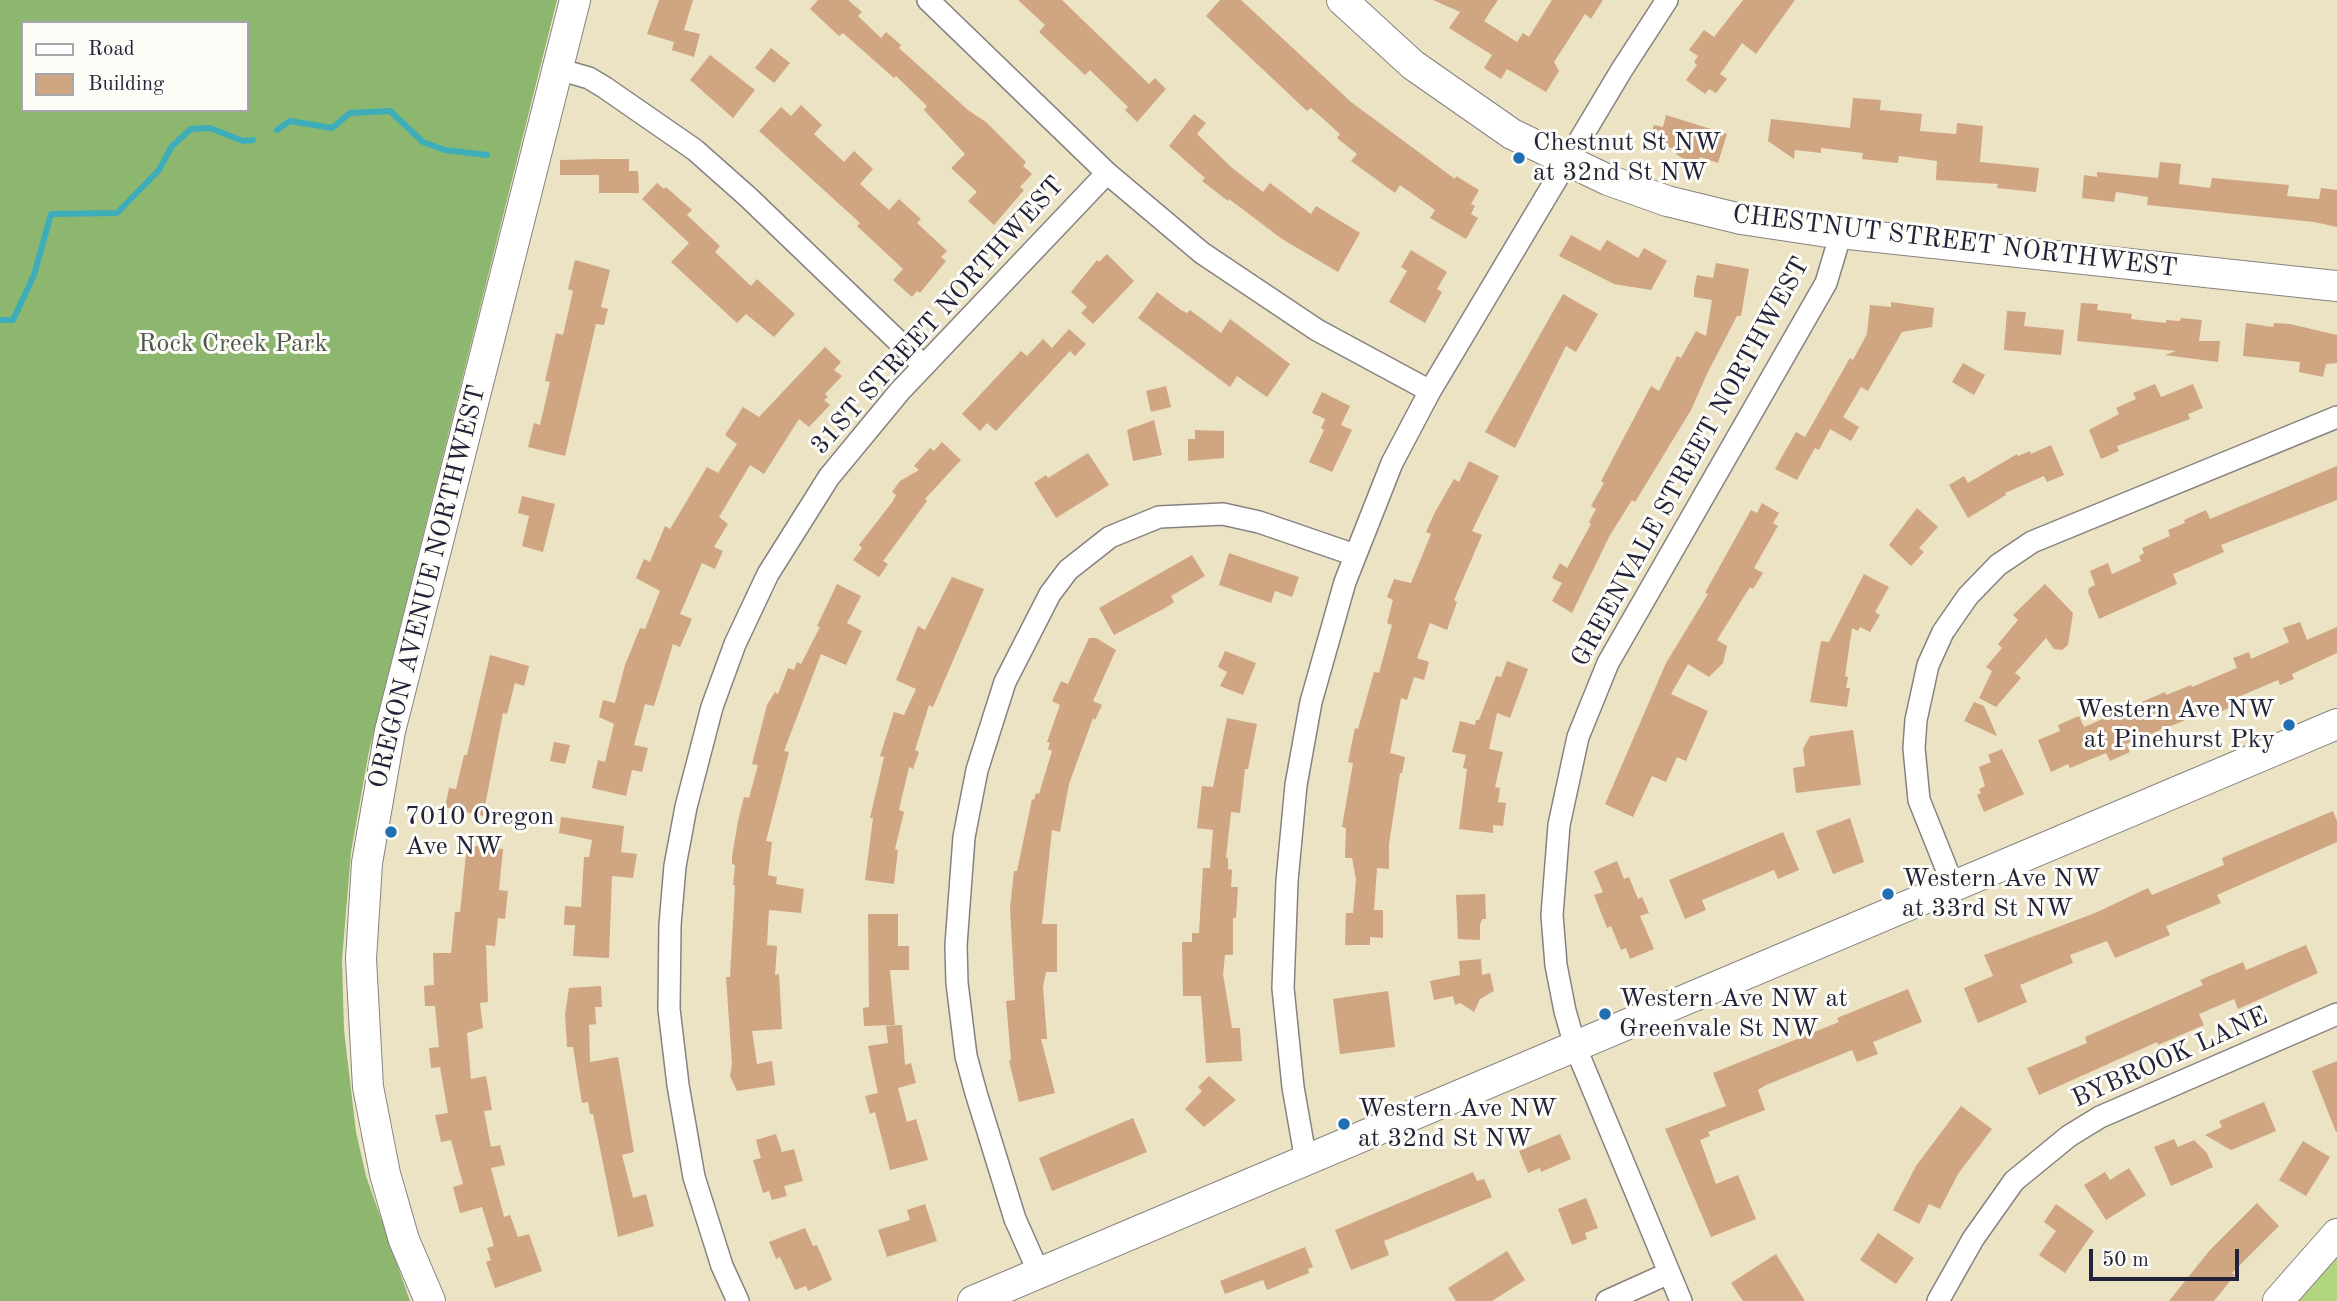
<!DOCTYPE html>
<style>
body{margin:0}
#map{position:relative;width:2337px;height:1301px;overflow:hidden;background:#ece3c4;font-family:"Old Standard TT",serif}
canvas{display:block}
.legend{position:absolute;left:21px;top:21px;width:228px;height:91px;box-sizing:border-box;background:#fdfcf7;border:2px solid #a5a5ac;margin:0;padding:9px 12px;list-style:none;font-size:21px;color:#22223b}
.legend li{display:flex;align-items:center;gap:14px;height:35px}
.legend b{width:35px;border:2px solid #a5a5ac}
.scale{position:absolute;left:2089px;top:1249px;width:150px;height:32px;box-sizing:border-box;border:4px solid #22223b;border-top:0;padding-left:9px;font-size:21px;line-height:24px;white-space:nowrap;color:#22223b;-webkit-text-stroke:5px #fdfcf7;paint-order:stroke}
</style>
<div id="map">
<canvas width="2337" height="1301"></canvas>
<ul class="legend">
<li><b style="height:9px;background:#fff"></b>Road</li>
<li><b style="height:19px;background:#cfa582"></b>Building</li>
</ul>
<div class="scale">50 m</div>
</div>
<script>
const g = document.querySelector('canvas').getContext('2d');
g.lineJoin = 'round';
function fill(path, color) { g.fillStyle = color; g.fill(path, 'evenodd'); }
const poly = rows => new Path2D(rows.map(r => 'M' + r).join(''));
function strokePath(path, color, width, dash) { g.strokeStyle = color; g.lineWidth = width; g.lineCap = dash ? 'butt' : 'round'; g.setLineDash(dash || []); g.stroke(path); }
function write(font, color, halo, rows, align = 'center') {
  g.font = font + ' "Old Standard TT",serif'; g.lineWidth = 6; g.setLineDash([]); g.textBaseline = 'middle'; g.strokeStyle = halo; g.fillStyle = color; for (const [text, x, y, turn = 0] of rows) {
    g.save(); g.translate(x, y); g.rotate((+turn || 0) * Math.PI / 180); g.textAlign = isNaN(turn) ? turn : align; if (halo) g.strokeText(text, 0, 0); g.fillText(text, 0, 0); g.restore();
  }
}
const green = poly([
 [2337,1253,2337,1301,2295,1301]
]);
const forest = poly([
 [0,0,557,0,369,751,351,852,342,960,344,1030,356,1132,366,1176,410,1301,0,1301],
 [23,23,247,23,247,110,23,110]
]);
const stream = poly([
 [277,130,290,121,332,128,350,113,390,111,423,142,445,150,487,155],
 [0,320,13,320,34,275,51,214,117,213,159,170,172,146,191,129,210,128,243,141,253,140]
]);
const building = poly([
 [659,0,693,0,684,30,700,34,694,57,672,50,674,42,647,34],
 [818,0,848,0,862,12,858,16,881,38,886,32,901,45,899,48,968,110,986,122,1026,162,1023,166,1032,174,1020,187,1024,190,994,225,968,201,977,192,951,168,965,154,924,110,927,106,896,76,894,78,843,33,839,36,810,9],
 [1018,0,1062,0,1149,84,1155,78,1166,89,1137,122,1125,110,1128,107,1090,70,1085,75,1039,32,1045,25],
 [1220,0,1241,0,1351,102,1455,179,1456,176,1479,190,1471,204,1475,206,1471,214,1478,218,1466,239,1430,218,1435,210,1400,185,1395,193,1351,161,1357,154,1337,138,1340,134,1311,108,1307,111,1206,16],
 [1433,0,1498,0,1484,21,1517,42,1523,33,1529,37,1552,0,1603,0,1591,19,1585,14,1554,62,1559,71,1546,92,1507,69,1501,79,1484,68,1492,55,1449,28,1460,12],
 [1743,0,1795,0,1756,54,1742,43,1720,74,1727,79,1716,93,1709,89,1705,94,1686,80,1697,65,1694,62,1698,56,1689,50,1704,30,1714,37],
 [771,48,790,63,774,83,755,68],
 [710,55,755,90,733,118,690,80],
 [1853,98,1881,100,1880,110,1922,114,1920,131,1956,134,1957,123,1983,126,1980,162,2039,168,2036,192,1997,188,1998,184,1936,180,1937,161,1899,156,1898,163,1862,159,1863,153,1821,148,1821,153,1795,150,1794,159,1768,141,1771,119,1850,128],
 [801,105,822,125,814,134,844,162,854,151,873,169,860,184,889,210,899,199,921,219,917,223,947,251,941,257,946,261,920,293,917,291,912,297,893,280,903,269,857,226,860,223,759,131,781,107,791,116],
 [1194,114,1206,123,1197,134,1231,167,1263,192,1270,183,1311,214,1316,206,1360,233,1338,272,1282,239,1229,199,1228,201,1202,181,1205,178,1169,146],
 [1666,115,1727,134,1718,163,1700,157,1699,163,1682,158,1676,154,1678,150,1648,141,1654,125,1663,127],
 [600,159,629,159,629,171,638,171,639,193,599,193,599,175,560,175,560,160],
 [2160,162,2181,164,2179,184,2210,188,2212,178,2289,185,2287,196,2319,199,2321,188,2337,190,2337,227,2314,222,2147,205,2148,197,2116,192,2114,202,2082,198,2084,175,2097,177,2097,172,2158,178],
 [657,183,664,189,666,187,692,210,687,215,720,246,715,252,751,286,757,279,795,314,774,337,746,314,737,323,671,262,689,243,642,199],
 [1571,235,1600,251,1607,240,1638,258,1644,248,1667,261,1651,290,1614,284,1559,256],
 [1411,250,1447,272,1437,289,1442,292,1425,323,1389,302,1407,271,1401,267],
 [1107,254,1134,281,1093,324,1081,313,1087,307,1071,292,1097,260,1099,262],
 [575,260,610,270,601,307,608,309,604,325,596,324,565,456,528,447,534,423,540,425,550,382,545,381,556,333,563,335,573,291,568,289],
 [1716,263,1749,269,1741,316,1737,316,1707,374,1691,410,1635,502,1632,500,1610,535,1572,613,1552,601,1562,583,1552,578,1560,563,1567,568,1591,524,1589,522,1596,509,1591,506,1604,483,1601,481,1651,386,1659,391,1677,356,1681,358,1696,331,1706,336,1712,300,1694,297,1694,290,1697,275,1713,278],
 [1157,292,1181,310,1187,313,1190,310,1221,333,1230,319,1290,364,1267,397,1237,376,1230,387,1138,318],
 [1563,294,1598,314,1576,352,1566,346,1515,448,1485,432],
 [1891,302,1934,308,1932,327,1902,332,1868,391,1861,387,1843,417,1859,427,1851,441,1830,429,1819,450,1815,448,1797,480,1775,469,1796,432,1805,437,1850,358,1853,360,1867,334,1870,305,1891,307],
 [2081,303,2098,304,2097,310,2132,314,2131,319,2166,323,2166,320,2180,321,2181,318,2202,320,2199,341,2220,341,2218,362,2165,355,2176,351,2077,341],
 [2007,311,2026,312,2024,326,2064,330,2061,355,2004,350],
 [2246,323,2273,327,2274,323,2290,324,2337,335,2337,363,2326,364,2323,377,2299,372,2300,362,2243,356],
 [1069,329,1086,344,1075,356,1070,351,996,431,987,423,980,431,962,414,1021,351,1027,356,1043,339,1052,348],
 [825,347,841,362,834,370,842,376,825,394,828,397,824,400,830,405,809,427,799,419,764,474,750,465,719,517,728,524,714,547,723,551,715,569,702,563,680,614,692,619,680,647,673,644,654,706,645,704,634,745,648,748,642,772,632,770,626,796,592,788,598,760,605,762,614,724,599,717,603,700,615,703,625,665,640,628,645,629,660,591,636,578,644,559,650,562,665,526,670,529,707,467,718,473,737,444,725,435,743,407,759,417],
 [1963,363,1985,375,1974,395,1952,382],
 [2155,384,2161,397,2193,384,2203,408,2188,414,2190,419,2117,446,2119,451,2101,459,2089,430,2119,414,2116,408,2136,399,2133,393],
 [1166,386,1171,407,1151,412,1146,391],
 [1322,392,1350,406,1341,425,1352,430,1332,472,1309,462,1324,430,1321,428,1325,419,1312,413],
 [1154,420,1162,455,1133,461,1127,430],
 [1195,430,1224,431,1224,458,1188,461,1188,439,1195,439],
 [942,442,961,460,925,499,927,501,883,561,888,564,879,577,853,560,862,548,859,545,893,501,896,495,892,492,900,481,919,470,914,466,930,448,934,451],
 [2051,445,2064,475,2047,482,2044,476,2005,493,2006,495,1968,518,1949,485,1964,476,1968,483,2017,454,2018,456,2030,451,2031,454],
 [1088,453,1109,485,1056,518,1034,483,1046,475,1048,478],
 [1469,461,1499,476,1472,531,1482,535,1454,600,1457,602,1447,630,1430,623,1417,658,1429,662,1424,680,1414,677,1407,700,1401,698,1390,753,1405,757,1402,773,1400,773,1389,844,1389,869,1377,868,1374,910,1383,910,1383,938,1370,937,1370,945,1345,945,1346,913,1353,913,1356,879,1352,858,1345,858,1346,828,1342,827,1353,763,1348,762,1355,728,1358,729,1374,672,1379,673,1392,625,1387,623,1393,600,1387,597,1394,579,1411,583,1431,534,1426,532,1434,514,1454,479,1459,482],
 [2337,466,2337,500,2221,545,2224,552,2173,574,2177,584,2099,619,2088,592,2089,588,2095,585,2090,571,2108,563,2112,574,2141,561,2139,556,2144,553,2142,548,2170,536,2168,530,2185,523,2184,520,2206,510,2210,519],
 [522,496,555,504,543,552,522,546,529,516,518,513],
 [1762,503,1779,513,1773,523,1778,526,1754,568,1763,573,1753,589,1750,587,1717,640,1727,646,1723,663,1709,677,1688,664,1671,694,1708,711,1686,761,1677,757,1666,782,1652,776,1633,817,1605,804,1666,663,1708,594,1705,593,1751,510,1757,513],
 [1917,508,1938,527,1919,548,1924,552,1911,566,1889,545],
 [1229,553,1299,577,1292,597,1275,591,1271,603,1219,585],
 [1192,555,1205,576,1171,596,1174,602,1165,608,1114,635,1099,608],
 [1864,574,1889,587,1875,612,1880,615,1870,632,1860,627,1858,631,1852,628,1845,676,1848,677,1846,688,1850,688,1847,707,1810,702,1821,641,1829,642],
 [952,577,984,589,933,707,929,705,915,750,919,752,913,769,909,767,899,810,904,812,895,849,898,850,894,884,865,880,873,818,870,818,884,757,880,756,894,712,904,715,916,689,896,680,918,626,925,630],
 [837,584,861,596,847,623,862,631,846,665,821,654,784,751,789,752,766,841,772,842,768,875,777,877,776,884,804,889,801,913,769,910,767,945,777,946,775,975,779,974,782,1029,752,1031,757,1064,772,1061,775,1085,737,1091,730,1076,732,1064,726,977,730,977,735,885,733,885,735,865,732,864,732,857,738,821,744,797,749,798,758,765,752,764,767,705,775,692,778,694,788,668,794,670,797,662,801,664,820,627,817,626],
 [2045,584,2073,613,2068,645,2062,650,2054,649,2046,638,2015,673,2021,678,1996,707,1979,698,1992,671,1986,667,2002,648,1998,644,2018,620,2013,615],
 [2300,622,2307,640,2337,627,2337,653,2292,674,2294,679,2280,685,2278,680,2236,698,2238,704,2220,712,2218,707,2126,744,2130,752,2110,761,2106,753,2070,768,2068,764,2051,772,2038,740,2060,731,2058,725,2079,716,2084,727,2165,692,2166,695,2191,685,2192,687,2237,668,2233,658,2249,652,2251,659,2289,642,2283,628],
 [1089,638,1096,638,1116,650,1093,701,1102,705,1095,720,1093,718,1069,784,1060,832,1052,830,1042,924,1057,924,1057,972,1046,972,1043,987,1047,1039,1041,1039,1055,1093,1019,1102,1009,1061,1011,1060,1006,1001,1015,1000,1010,908,1014,871,1017,871,1032,799,1034,800,1036,793,1039,794,1052,751,1048,749,1050,743,1047,742,1060,705,1052,701,1061,681,1068,684],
 [1225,651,1256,663,1243,695,1220,686,1227,672,1218,667],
 [490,655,529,666,524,686,515,683,507,714,503,713,483,816,445,807,449,788,456,789,464,755,467,755],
 [1507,661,1528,669,1510,718,1497,713,1489,749,1503,752,1495,787,1500,788,1498,802,1506,803,1503,826,1493,825,1493,833,1459,829,1467,769,1463,768,1466,755,1452,752,1460,721,1475,725,1476,720,1479,720,1496,676,1501,677],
 [1974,702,1984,706,1997,736,1964,721],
 [1227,718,1257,724,1248,769,1245,769,1240,813,1231,812,1226,858,1228,858,1228,869,1232,870,1231,887,1238,887,1236,918,1233,918,1233,955,1225,955,1223,974,1232,1028,1240,1028,1242,1061,1206,1063,1201,996,1183,996,1182,942,1192,942,1192,933,1199,933,1203,868,1210,868,1213,830,1197,828,1202,786,1213,787],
 [1853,730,1861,785,1796,793,1793,768,1805,766,1803,749,1810,736],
 [554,742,570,745,565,764,550,761],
 [2002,749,2024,794,1984,812,1977,795,1981,793,1979,789,1985,786,1979,767,1991,762,1988,755],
 [2333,811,2337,821,2337,842,2217,895,2221,903,2166,926,2170,935,2115,958,2107,941,2070,955,2073,963,2020,985,2027,1002,1978,1023,1964,988,1993,976,1984,955,2095,913,2148,888,2152,895,2224,865,2222,858],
 [561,817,624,826,621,852,637,854,633,878,612,876,609,958,573,956,575,925,564,925,565,906,581,907,584,857,589,857,592,840,559,833],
 [1850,818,1864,862,1833,874,1816,831],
 [1783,832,1799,870,1778,879,1774,870,1702,900,1706,910,1685,919,1669,880],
 [467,845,503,849,499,890,508,891,505,919,498,918,495,946,486,945,488,1002,480,1003,483,1028,467,1033,471,1079,486,1076,492,1110,484,1111,491,1147,500,1145,505,1165,491,1168,504,1217,510,1215,518,1237,529,1234,542,1271,495,1288,486,1262,491,1260,487,1248,494,1246,482,1207,460,1213,453,1187,463,1184,451,1140,441,1142,435,1115,448,1113,440,1067,431,1068,429,1048,439,1047,435,1006,425,1006,424,986,434,985,433,953,451,953,455,912,460,912],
 [1617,861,1624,879,1629,877,1638,899,1642,897,1649,913,1640,916,1654,949,1630,959,1626,948,1621,950,1611,926,1607,928,1594,895,1603,892,1594,871],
 [1485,894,1486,919,1482,919,1480,925,1480,940,1458,939,1456,895],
 [868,914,898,914,898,946,909,946,909,970,890,970,895,1025,864,1026,863,1008,869,1007],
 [2306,945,2318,973,2238,1009,2234,999,2199,1014,2204,1025,2158,1045,2157,1042,2039,1095,2027,1068,2087,1043,2085,1037,2203,985,2200,980,2243,962,2246,970],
 [1481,959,1482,975,1490,973,1494,991,1480,999,1474,1012,1460,1003,1455,1005,1453,996,1434,1000,1430,981,1460,975,1459,961],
 [601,986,602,1007,595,1007,596,1024,589,1025,590,1062,618,1057,634,1152,622,1155,633,1198,646,1194,654,1226,618,1237,593,1114,590,1114,588,1102,582,1103,573,1047,567,1047,565,1014,569,988],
 [1908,989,1922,1022,1873,1042,1878,1054,1857,1062,1852,1050,1766,1085,1758,1090,1765,1110,1708,1132,1710,1136,1700,1140,1716,1184,1738,1175,1756,1219,1711,1237,1665,1129,1726,1106,1713,1073,1839,1022,1837,1018],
 [1388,991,1395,1047,1340,1054,1333,999],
 [902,1025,905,1065,911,1063,916,1083,898,1088,907,1122,916,1119,928,1160,890,1170,875,1112,870,1114,865,1096,878,1093,868,1046,888,1043,886,1026],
 [2337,1061,2337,1132,2336,1132,2312,1071],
 [1209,1076,1236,1100,1204,1127,1185,1109,1202,1091,1198,1087],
 [2264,1102,2276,1131,2231,1150,2205,1135,2222,1127,2219,1121],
 [1961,1106,1992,1129,1958,1174,1940,1209,1929,1204,1919,1224,1893,1210,1916,1166],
 [1133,1118,1147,1152,1052,1191,1039,1158],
 [776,1134,782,1152,794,1149,803,1181,784,1186,787,1196,772,1200,769,1191,763,1193,753,1160,761,1158,756,1140],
 [1560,1134,1571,1159,1541,1172,1540,1168,1528,1173,1519,1151],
 [2174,1139,2178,1147,2194,1140,2207,1153,2213,1167,2171,1186,2154,1147],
 [2303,1141,2330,1157,2306,1196,2279,1180],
 [2129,1168,2146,1195,2106,1220,2084,1185,2105,1172,2110,1180],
 [1473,1172,1477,1181,1484,1179,1492,1197,1384,1241,1389,1255,1351,1270,1335,1230],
 [1586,1198,1598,1228,1585,1233,1587,1239,1572,1245,1558,1209],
 [2257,1203,2279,1226,2232,1273,2235,1275,2214,1301,2169,1301,2210,1250],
 [925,1204,937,1241,887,1257,878,1230,910,1220,907,1210],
 [2056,1204,2094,1231,2065,1273,2039,1255,2056,1231,2044,1222],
 [805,1228,813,1246,817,1245,832,1280,808,1291,806,1286,795,1290,780,1257,776,1259,769,1242],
 [1878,1233,1914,1258,1896,1284,1860,1260],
 [1305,1247,1313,1267,1308,1269,1309,1273,1267,1290,1263,1280,1225,1294,1220,1281],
 [1507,1251,1525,1280,1492,1301,1456,1301,1448,1288],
 [1776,1254,1805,1301,1743,1301,1731,1283]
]);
const street = poly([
 [928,0,1107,173,1202,253,1317,330,1430,391],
 [558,69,589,78,604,87,695,150,748,197,924,366],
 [1953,885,1919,800,1914,748,1916,720,1928,665,1943,632,1968,596,1998,565,2032,542,2337,417],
 [1306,1161,1293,1087,1283,988,1287,881,1296,785,1311,702,1345,582,1392,463,1430,391,1621,71,1667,0],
 [1039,1273,1015,1219,976,1093,966,1056,957,983,956,945,964,837,977,770,1005,682,1050,594,1068,570,1110,537,1159,517,1223,514,1259,522,1355,555],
 [738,1301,722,1266,694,1177,678,1085,669,1009,670,925,675,866,686,807,712,707,735,644,768,574,829,477,900,391,1107,173],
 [1607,1301,1669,1273],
 [1681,1301,1575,1046,1565,1011,1556,965,1552,915,1559,825,1578,737,1608,663,1826,283,1841,233],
 [1938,1301,1973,1239,2014,1181,2069,1136,2100,1117,2337,1014]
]);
const secondary = poly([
 [1342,0,1413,65,1512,134,1608,180,1667,201,1741,219,1821,231,2337,286],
 [430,1301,404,1240,385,1174,368,1087,361,959,367,863,390,731,575,0],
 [973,1301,2337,724],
 [2278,1301,2337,1234]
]);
const markers = [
 [1519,158,7,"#1f6fb2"],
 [2289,725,7,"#1f6fb2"],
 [391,832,7,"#1f6fb2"],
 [1888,894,7,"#1f6fb2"],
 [1605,1014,7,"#1f6fb2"],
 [1344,1124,7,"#1f6fb2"]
];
const poiNames = [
 ["Chestnut St NW",1533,143],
 ["at 32nd St NW",1533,173],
 ["Western Ave NW",2275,710,"right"],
 ["at Pinehurst Pky",2275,740,"right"],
 ["7010 Oregon",405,817],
 ["Ave NW",405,847],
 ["Western Ave NW",1902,879],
 ["at 33rd St NW",1902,909],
 ["Western Ave NW at",1619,999],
 ["Greenvale St NW",1619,1029],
 ["Western Ave NW",1358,1109],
 ["at 32nd St NW",1358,1139]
];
const streetNames = [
 ["CHESTNUT STREET NORTHWEST",1955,242,7],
 ["31ST STREET NORTHWEST",938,316,-48],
 ["GREENVALE STREET NORTHWEST",1691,462,-61],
 ["OREGON AVENUE NORTHWEST",428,587,-76],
 ["BYBROOK LANE",2170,1058,-24]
];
const parkNames = [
 ["Rock Creek Park",233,344]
];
fill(green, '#b2d680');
fill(forest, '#8db76e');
strokePath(stream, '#3eadba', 6);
fill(building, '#cfa582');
strokePath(street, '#878280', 24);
strokePath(secondary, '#878280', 32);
strokePath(street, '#fff', 21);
strokePath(secondary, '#fff', 30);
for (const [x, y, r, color] of markers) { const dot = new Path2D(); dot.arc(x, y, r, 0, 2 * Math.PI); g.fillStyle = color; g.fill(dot); strokePath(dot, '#fdfcf7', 2.5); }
write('26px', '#22223b', '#fdfcf7', poiNames, 'left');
write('26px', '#22223b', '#fdfcf7', streetNames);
write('26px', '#4d5850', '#fdfcf7', parkNames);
</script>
